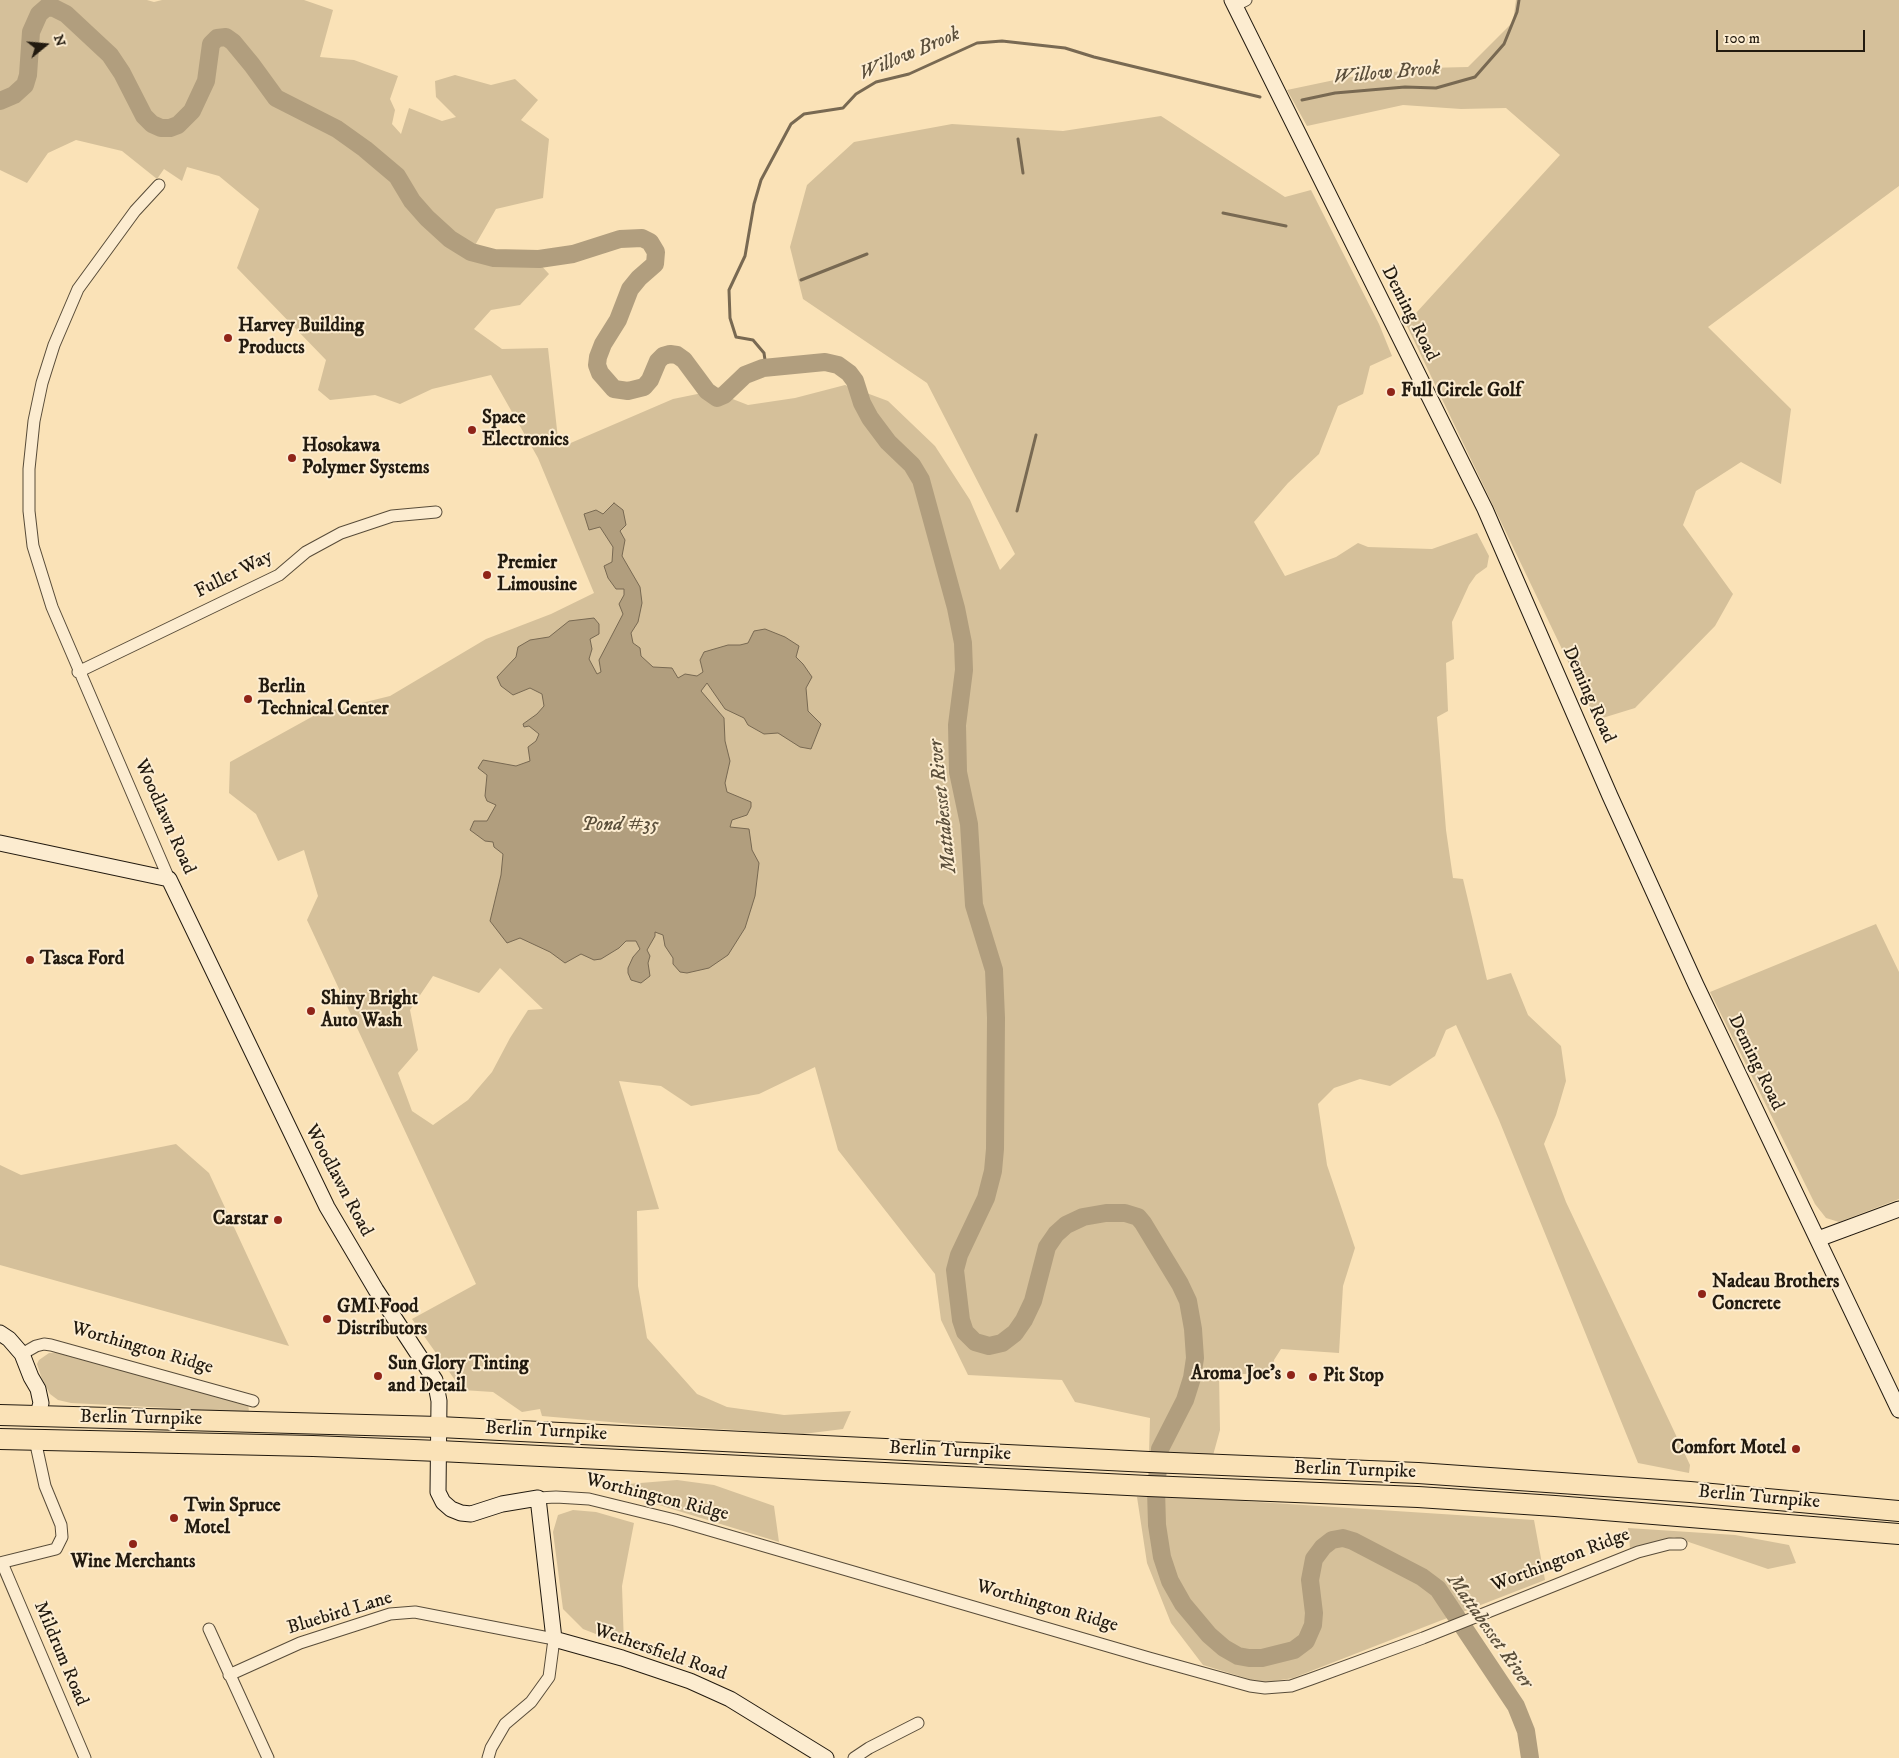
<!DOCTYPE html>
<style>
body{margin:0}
#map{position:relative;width:1899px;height:1758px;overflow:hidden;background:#fae2b7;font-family:"IM FELL DW Pica",serif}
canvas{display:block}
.north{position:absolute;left:20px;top:20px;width:50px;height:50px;-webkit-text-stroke:4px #fcecd0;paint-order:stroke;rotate:73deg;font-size:14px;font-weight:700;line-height:20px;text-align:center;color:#221a0f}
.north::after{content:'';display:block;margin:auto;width:18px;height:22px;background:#221a0f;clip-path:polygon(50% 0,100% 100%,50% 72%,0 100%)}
.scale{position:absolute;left:1716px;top:30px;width:149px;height:22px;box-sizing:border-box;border:2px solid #221a0f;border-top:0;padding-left:6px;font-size:15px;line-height:18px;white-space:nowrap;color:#221a0f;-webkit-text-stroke:4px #fcecd0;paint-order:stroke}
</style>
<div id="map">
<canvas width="1899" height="1758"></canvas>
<div class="north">N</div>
<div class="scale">100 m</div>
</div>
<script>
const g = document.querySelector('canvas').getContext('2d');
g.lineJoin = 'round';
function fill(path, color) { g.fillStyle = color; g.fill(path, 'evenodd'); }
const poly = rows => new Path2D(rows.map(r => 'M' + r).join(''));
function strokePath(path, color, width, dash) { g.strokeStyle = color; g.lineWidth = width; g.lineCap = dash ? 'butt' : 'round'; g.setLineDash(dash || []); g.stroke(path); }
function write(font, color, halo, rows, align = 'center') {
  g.font = font + ' "IM FELL DW Pica",serif'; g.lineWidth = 4; g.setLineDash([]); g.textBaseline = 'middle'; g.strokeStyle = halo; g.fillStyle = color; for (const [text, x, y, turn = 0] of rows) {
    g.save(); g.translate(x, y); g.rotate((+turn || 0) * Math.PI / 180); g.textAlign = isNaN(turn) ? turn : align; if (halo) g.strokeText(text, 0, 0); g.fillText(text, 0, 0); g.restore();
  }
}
const green = poly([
 [0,0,147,0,154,2,162,0,304,0,333,10,320,57,354,60,398,76,390,99,395,110,392,124,401,134,409,108,442,121,456,117,436,97,435,81,455,75,491,85,515,79,538,100,521,120,549,139,543,198,496,209,470,254,537,261,549,274,520,305,491,310,474,329,502,349,548,348,559,448,673,399,712,391,748,405,795,398,845,385,888,401,935,446,970,500,1000,570,1015,554,927,383,803,299,790,247,807,185,854,142,952,124,1063,131,1161,116,1285,197,1311,190,1379,324,1392,356,1370,366,1363,394,1338,406,1319,454,1288,483,1254,522,1285,576,1336,557,1358,543,1368,547,1432,549,1477,533,1489,556,1487,567,1476,575,1469,585,1452,622,1454,659,1446,663,1448,711,1437,717,1446,830,1453,878,1463,879,1487,980,1511,973,1528,1015,1561,1046,1566,1081,1556,1115,1544,1144,1566,1202,1690,1465,1689,1473,1638,1463,1499,1120,1456,1025,1446,1030,1435,1056,1390,1086,1360,1079,1334,1088,1318,1104,1327,1165,1355,1248,1343,1286,1339,1353,1281,1349,1274,1360,1272,1374,1219,1374,1220,1430,1212,1459,1149,1454,1150,1418,1075,1402,1062,1380,968,1375,941,1320,935,1274,838,1150,815,1067,759,1094,691,1106,661,1086,619,1081,659,1209,637,1211,638,1286,647,1338,697,1394,727,1407,784,1415,851,1411,843,1429,803,1434,633,1424,542,1416,540,1409,522,1412,493,1392,462,1390,412,1319,476,1284,307,920,318,896,304,850,278,861,256,814,229,793,230,762,317,714,390,696,486,639,551,614,594,593,538,458,491,375,432,389,400,404,375,395,330,400,318,390,326,360,237,268,259,209,219,176,187,167,182,181,164,169,157,179,122,151,76,140,48,153,27,183,0,170],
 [500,968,543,1009,528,1010,510,1038,492,1072,468,1100,433,1125,412,1111,398,1073,418,1050,410,1010,433,976,479,993],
 [1516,0,1899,0,1899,186,1708,327,1791,409,1781,484,1741,462,1696,491,1683,525,1733,594,1715,626,1635,708,1596,720,1406,324,1560,155,1506,108,1461,109,1403,105,1307,126,1287,90,1344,78,1426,68,1468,67,1513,22],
 [1876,924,1899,972,1899,1199,1839,1222,1826,1218,1815,1204,1710,992],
 [176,1144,209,1173,289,1346,0,1265,0,1165,21,1175],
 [49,1353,57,1353,248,1403,249,1412,71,1403,58,1400,50,1394,42,1379,37,1364,39,1360],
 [677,1480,714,1485,774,1506,779,1542,646,1501,628,1484],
 [1165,1496,1534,1520,1545,1580,1293,1678,1262,1683,1203,1665,1171,1623,1147,1563,1137,1497],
 [573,1510,596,1512,634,1523,622,1586,624,1645,583,1629,563,1609,553,1532,558,1515],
 [1628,1528,1735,1535,1789,1545,1796,1563,1768,1569,1674,1537,1630,1548]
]);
const water = poly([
 [614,503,623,510,626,525,620,531,625,540,622,556,640,587,642,603,638,622,631,633,633,643,640,648,641,656,653,667,672,668,678,678,685,674,697,676,703,672,700,660,704,652,728,645,740,645,748,643,754,631,765,629,785,637,799,646,796,657,803,664,812,677,806,688,808,711,821,724,811,749,800,747,778,733,764,734,748,725,744,718,725,709,707,683,701,691,724,718,725,741,730,761,725,783,727,792,751,802,751,807,747,815,732,820,730,827,749,829,752,850,759,863,755,896,745,928,728,955,709,968,687,973,680,972,673,964,673,958,665,946,663,935,655,932,655,936,647,950,650,956,648,963,650,976,641,983,631,980,628,973,628,968,633,957,640,949,636,941,626,941,619,948,601,959,594,960,581,954,565,963,550,952,520,938,507,943,490,921,501,875,503,854,494,847,493,842,485,841,470,830,474,821,487,821,496,805,487,801,485,796,487,775,478,768,483,760,516,766,530,761,528,747,536,741,539,734,529,726,524,727,523,724,537,714,544,706,542,694,530,688,513,695,501,686,497,677,516,657,518,647,530,640,549,637,569,621,594,618,599,624,599,634,590,639,592,649,589,659,597,674,601,672,599,660,623,614,619,604,624,595,624,589,616,589,608,578,604,566,612,562,613,547,600,527,589,530,584,514,596,510,603,514,614,503]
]);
const stream = poly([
 [1302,100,1335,93,1405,87,1436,88,1475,77,1504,44,1517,12,1519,0],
 [1018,139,1023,173],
 [1223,213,1286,226],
 [801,280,867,254],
 [766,367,764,353,753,340,736,337,730,318,729,290,745,256,754,204,761,180,791,124,804,114,843,108,856,94,876,82,909,74,977,43,1002,41,1065,48,1094,57,1260,97],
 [1017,511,1036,435]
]);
const river = poly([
 [0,101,14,95,25,85,28,75,31,32,39,14,47,7,54,8,66,14,110,55,122,73,144,116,152,124,161,128,170,128,178,125,192,111,206,81,211,44,217,38,226,37,233,42,252,65,276,98,337,129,365,149,397,176,412,201,427,218,450,239,471,252,494,258,539,259,573,254,620,239,642,238,650,242,656,252,655,264,639,278,630,289,618,320,603,344,598,357,597,365,600,373,614,389,628,391,644,387,650,380,658,361,663,356,670,354,677,355,684,360,707,391,717,398,724,395,745,375,763,368,825,362,838,365,849,373,855,381,862,403,870,418,888,442,912,465,921,480,956,608,963,643,964,670,957,725,958,772,969,824,974,905,994,970,996,1018,995,1149,993,1171,986,1198,959,1255,955,1270,961,1320,965,1332,975,1342,989,1346,1002,1343,1015,1333,1024,1320,1033,1301,1047,1247,1056,1234,1066,1225,1083,1217,1106,1213,1125,1213,1138,1217,1143,1223,1180,1284,1188,1301,1193,1329,1195,1358,1192,1378,1185,1400,1160,1449,1156,1489,1157,1525,1162,1557,1170,1581,1183,1604,1209,1635,1224,1648,1238,1656,1249,1658,1262,1658,1294,1650,1306,1641,1313,1625,1314,1613,1310,1580,1314,1559,1323,1547,1332,1540,1343,1538,1353,1541,1422,1577,1438,1589,1516,1706,1526,1731,1530,1758]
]);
const street = poly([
 [1234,6,1246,0],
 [159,185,135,211,78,289,54,345,42,383,34,421,29,469,29,511,33,546,52,607,169,879],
 [78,672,279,575,306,552,341,533,392,516,436,512],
 [22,1354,36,1346,44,1344,51,1345,253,1401],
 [538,1498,556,1497,589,1499,675,1520,1149,1658,1250,1686,1265,1688,1291,1686,1311,1679,1423,1638,1638,1552,1669,1544,1681,1544],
 [0,1563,56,1549,62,1537,61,1525,45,1486,35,1440],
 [2,1563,85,1758],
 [209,1629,268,1758],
 [229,1675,300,1643,390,1614,415,1612,554,1639,549,1677,531,1702,505,1724,491,1748,488,1758],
 [854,1758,869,1748,918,1723]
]);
const secondary = poly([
 [1232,0,1485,509,1610,796,1696,985,1899,1410],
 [0,843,169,879,327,1207,376,1290,435,1380,439,1401,438,1492,443,1502,451,1509,461,1513,471,1514,502,1504,538,1498,554,1639,622,1658,690,1681,730,1699,826,1758],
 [1818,1239,1899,1209],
 [0,1333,9,1339,22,1354,31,1377,38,1389,41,1403,39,1410,35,1416]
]);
const highway = poly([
 [0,1415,439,1427,1149,1462,1418,1473,1690,1492,1899,1511],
 [0,1439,313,1446,439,1451,1148,1486,1418,1497,1555,1506,1899,1534]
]);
const markers = [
 [228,338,5,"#8f2418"],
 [1391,392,5,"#8f2418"],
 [472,430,5,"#8f2418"],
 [292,458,5,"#8f2418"],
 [487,575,5,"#8f2418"],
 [248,699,5,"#8f2418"],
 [30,960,5,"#8f2418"],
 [311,1011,5,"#8f2418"],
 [278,1220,5,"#8f2418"],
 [1702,1294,5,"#8f2418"],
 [327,1319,5,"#8f2418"],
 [1291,1375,5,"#8f2418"],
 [378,1376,5,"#8f2418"],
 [1313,1377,5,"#8f2418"],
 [1796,1449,5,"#8f2418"],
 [174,1518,5,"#8f2418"],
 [133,1544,5,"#8f2418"]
];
const streetNames = [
 ["Deming Road",1409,314,63],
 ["Fuller Way",234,575,-27],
 ["Deming Road",1588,695,66],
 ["Woodlawn Road",164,817,66],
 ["Deming Road",1755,1063,64],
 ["Woodlawn Road",338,1181,62],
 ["Worthington Ridge",142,1349,16],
 ["Berlin Turnpike",141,1419,1],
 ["Berlin Turnpike",546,1432,3],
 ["Berlin Turnpike",950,1452,3],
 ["Berlin Turnpike",1355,1471,2],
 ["Worthington Ridge",657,1498,14],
 ["Berlin Turnpike",1759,1498,5],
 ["Worthington Ridge",1561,1561,-21],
 ["Worthington Ridge",1047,1607,16],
 ["Bluebird Lane",340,1614,-17],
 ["Wethersfield Road",660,1653,19],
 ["Mildrum Road",60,1654,67]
];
const poiNames = [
 ["Harvey Building",238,327],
 ["Products",238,349],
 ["Full Circle Golf",1401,392],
 ["Space",482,419],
 ["Electronics",482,441],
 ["Hosokawa",302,447],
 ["Polymer Systems",302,469],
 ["Premier",497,564],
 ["Limousine",497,586],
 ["Berlin",258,688],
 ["Technical Center",258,710],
 ["Tasca Ford",40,960],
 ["Shiny Bright",321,1000],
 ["Auto Wash",321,1022],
 ["Carstar",268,1220,"right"],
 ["Nadeau Brothers",1712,1283],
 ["Concrete",1712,1305],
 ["GMI Food",337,1308],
 ["Distributors",337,1330],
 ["Sun Glory Tinting",388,1365],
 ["and Detail",388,1387],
 ["Aroma Joe's",1281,1375,"right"],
 ["Pit Stop",1323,1377],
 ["Comfort Motel",1786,1449,"right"],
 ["Twin Spruce",184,1507],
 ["Motel",184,1529],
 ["Wine Merchants",133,1563,"center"]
];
const waterNames = [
 ["Willow Brook",910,55,-23],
 ["Willow Brook",1387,74,-5],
 ["Mattabesset River",944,806,-96],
 ["Pond #35",620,826],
 ["Mattabesset River",1489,1632,55]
];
fill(green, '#d5c09a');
fill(water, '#b19e7e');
strokePath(water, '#786952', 1);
strokePath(stream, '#786952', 3);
strokePath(river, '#b19e7e', 18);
strokePath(street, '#584c39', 13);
strokePath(secondary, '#221a0f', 17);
strokePath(highway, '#221a0f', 22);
strokePath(street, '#fcecd0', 11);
strokePath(secondary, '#fcecd0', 15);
strokePath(highway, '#fae2b7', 20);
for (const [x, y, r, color] of markers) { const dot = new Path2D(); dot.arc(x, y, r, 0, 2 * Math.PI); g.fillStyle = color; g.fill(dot); strokePath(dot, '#fcecd0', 2); }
write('19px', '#221a0f', '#fcecd0', streetNames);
write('bold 19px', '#221a0f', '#fcecd0', poiNames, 'left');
write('italic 20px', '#5b4f3b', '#fcecd0', waterNames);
</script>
